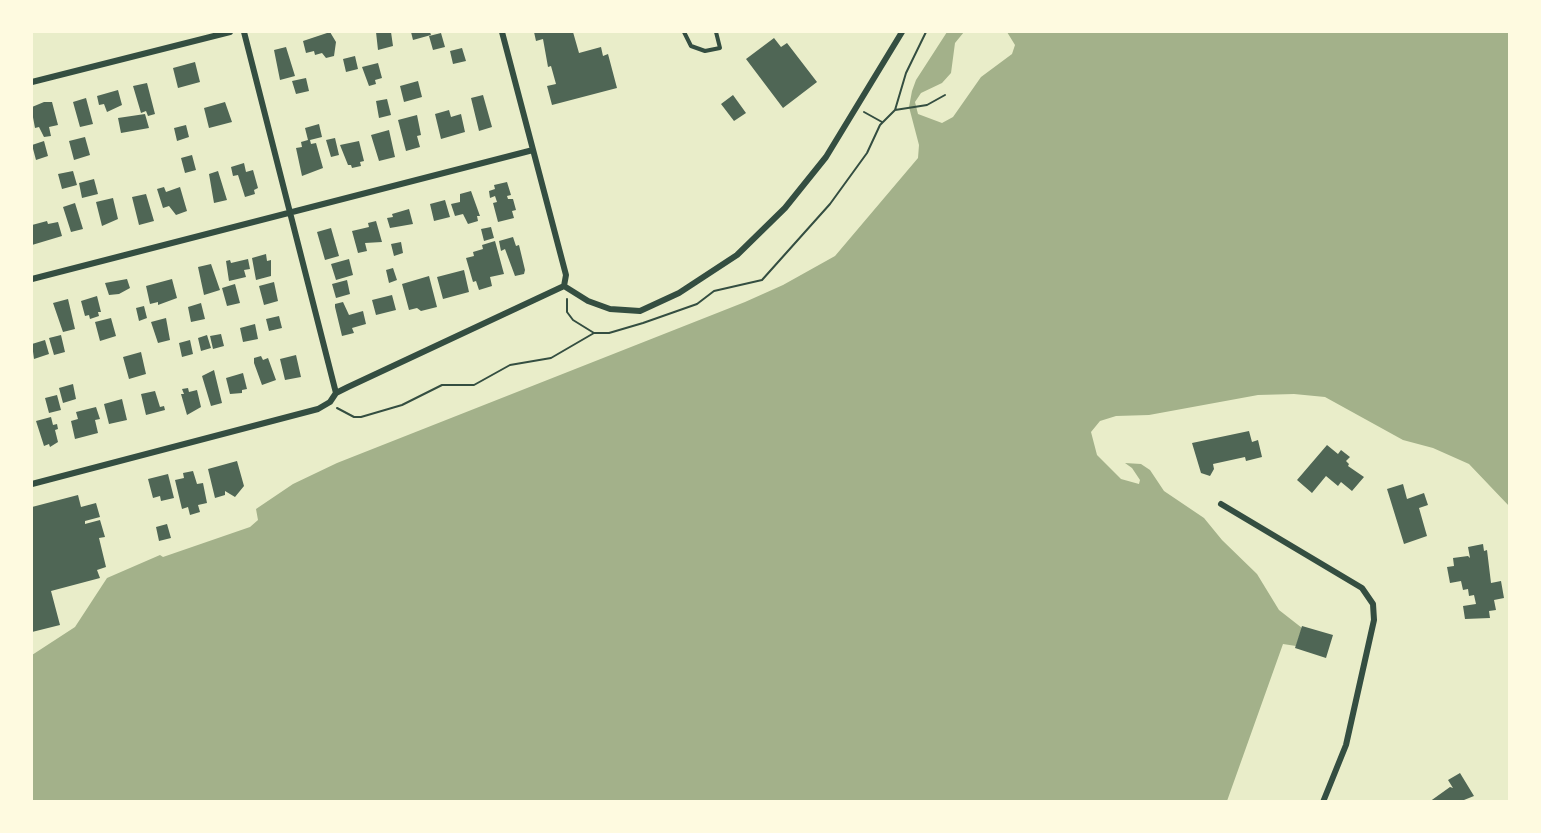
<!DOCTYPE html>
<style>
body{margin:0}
#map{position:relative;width:1541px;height:833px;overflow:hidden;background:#e9edc9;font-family:"Open Sans",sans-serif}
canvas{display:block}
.frame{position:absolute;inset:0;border:33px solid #fefae0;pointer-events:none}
</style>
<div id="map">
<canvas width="1541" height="833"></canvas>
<div class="frame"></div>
</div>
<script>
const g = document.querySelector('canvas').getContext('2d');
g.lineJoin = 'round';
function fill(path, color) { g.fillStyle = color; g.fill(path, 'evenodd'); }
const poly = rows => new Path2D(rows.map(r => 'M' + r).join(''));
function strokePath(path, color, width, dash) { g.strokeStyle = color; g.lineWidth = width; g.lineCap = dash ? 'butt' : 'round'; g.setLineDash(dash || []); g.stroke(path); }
const water = poly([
 [947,32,964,32,955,43,951,73,942,83,921,93,915,102,918,114,942,123,953,117,981,77,1012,54,1015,45,1007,32,1509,32,1509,506,1469,464,1433,448,1403,440,1325,397,1294,394,1258,395,1149,415,1116,416,1100,421,1091,432,1097,455,1121,479,1139,484,1140,480,1132,468,1125,463,1141,464,1150,470,1164,491,1204,518,1222,540,1257,574,1279,610,1302,628,1296,646,1283,644,1227,801,32,802,32,655,75,627,107,578,160,555,163,557,250,527,258,520,256,509,293,484,337,463,745,302,783,285,835,256,918,158,919,145,909,107,912,91,916,80]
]);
const building = poly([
 [330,32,336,42,334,56,326,58,322,53,315,55,314,51,306,53,303,41],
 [376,32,391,32,393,46,378,50],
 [411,32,430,32,431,35,413,40],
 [534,32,573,32,579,53,601,47,603,56,608,54,617,88,552,105,547,86,556,84,551,66,548,67,543,39,536,41],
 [441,33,445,47,433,50,429,36],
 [774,38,781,47,787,43,817,82,783,108,746,59],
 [286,47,295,76,280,80,274,50],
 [462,48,466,61,453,64,450,51],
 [355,56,358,69,346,72,343,59],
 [195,62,200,82,178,88,173,68],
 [378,63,382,78,375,80,376,84,369,86,362,67],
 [306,78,309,91,296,94,292,81],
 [418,81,422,97,404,102,400,86],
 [147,83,155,114,148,116,146,111,141,113,133,86],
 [118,90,122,105,107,112,104,104,99,105,97,96],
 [483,95,492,127,479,131,471,98],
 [733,95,746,113,734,121,721,104],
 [86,98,93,124,80,127,73,102],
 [387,99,391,115,379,118,376,101],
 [44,102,52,102,58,125,49,127,51,136,44,137,39,127,35,128,32,112,32,107],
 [225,102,232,122,209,128,204,108],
 [449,110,451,117,461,114,465,132,441,139,435,114],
 [145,114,149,128,121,133,118,118],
 [417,115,421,135,417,136,420,147,406,151,398,120],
 [319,124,322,137,310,140,311,144,316,143,323,168,302,176,296,148,302,147,301,142,308,140,305,128],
 [186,125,189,137,177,141,174,128],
 [389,130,395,157,379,161,371,135],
 [85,137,90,155,74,160,69,141],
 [335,138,339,155,331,157,326,140],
 [44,141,48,156,36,160,32,145],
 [359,141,364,161,360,162,361,166,352,168,351,165,348,165,340,145],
 [192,155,196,170,185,173,181,158],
 [244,163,246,172,253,170,258,188,254,190,255,194,245,197,238,175,233,176,231,167],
 [73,171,77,185,62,189,58,174],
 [218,171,227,200,214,203,209,174],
 [94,179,98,194,82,198,79,183],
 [507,182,511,195,507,196,508,199,513,199,516,210,512,211,514,218,498,222,493,203,497,202,495,196,490,198,489,191,495,189,494,185],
 [164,187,166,192,180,187,187,211,176,215,169,206,163,208,157,189],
 [471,191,480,216,477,216,478,221,468,224,463,214,455,216,451,204,460,202,460,194],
 [146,194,154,221,139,225,132,197],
 [113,198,118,219,102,226,96,202],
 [445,200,450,217,434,221,430,204],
 [75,203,83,229,71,232,63,207],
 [409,209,413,224,390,228,387,218,393,217,392,214],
 [47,221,48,224,58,222,62,236,32,245,32,225],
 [376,221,382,242,365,243,367,251,358,253,352,231,369,227,368,223],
 [491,227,494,238,484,241,481,229],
 [331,228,339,256,325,260,317,232],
 [513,237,516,246,519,245,525,270,524,274,515,276,505,249,501,251,499,241],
 [495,241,504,274,490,277,492,286,479,290,476,281,473,282,466,258,474,256,473,252,483,249,482,245],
 [401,242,403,253,394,256,391,244],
 [266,254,267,261,271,260,271,276,256,280,252,258],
 [248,259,250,269,244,270,246,277,229,281,226,261,230,260,231,263],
 [349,259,353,275,336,280,331,264],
 [211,264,220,290,204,295,198,267],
 [393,268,397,280,389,283,386,270],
 [464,270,469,292,443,299,437,277],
 [429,276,437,307,421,311,417,308,409,310,402,284],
 [127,279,130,288,119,294,109,295,105,283],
 [172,279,177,298,158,305,158,302,150,304,146,286],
 [347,280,350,294,336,298,332,284],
 [274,282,278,301,264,305,259,286],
 [235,284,240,303,227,306,222,288],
 [392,295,396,310,376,315,372,300],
 [97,296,101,312,98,312,99,316,90,319,89,315,85,316,81,301],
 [68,299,75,329,63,332,53,303],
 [343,302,349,315,363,311,366,324,352,328,354,333,342,336,335,307,335,304],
 [201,303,205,319,191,322,188,307],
 [144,306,147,318,139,321,136,308],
 [279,316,282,328,269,331,266,319],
 [111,318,116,336,100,341,95,322],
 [166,318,170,340,158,343,151,322],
 [255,324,258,339,243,342,240,328],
 [221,334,224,346,213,349,210,336],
 [61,335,65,352,54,355,49,338],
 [207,335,211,348,201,351,198,338],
 [45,340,49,354,34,359,32,344],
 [190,340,193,354,182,357,179,343],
 [141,352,146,374,129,379,123,357],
 [296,355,301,377,285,380,280,359],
 [261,356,263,360,268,358,276,380,262,385,254,363,254,358],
 [214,370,222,403,211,406,202,376],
 [243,373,247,389,242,390,242,393,230,394,226,378],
 [73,384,76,399,63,403,59,388],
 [188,388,189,392,197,390,201,407,187,415,181,394,184,394,182,389],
 [155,391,160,407,164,406,165,410,146,415,141,394],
 [57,395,61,410,49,413,45,398],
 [122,399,127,420,109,424,104,404],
 [96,407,100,419,95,420,98,433,75,439,71,421,78,419,76,412],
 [51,417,53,425,57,424,58,429,55,430,58,442,50,447,49,444,44,446,36,421],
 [1249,431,1252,442,1258,440,1262,457,1246,461,1245,457,1213,464,1214,469,1210,476,1201,473,1192,443],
 [1327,445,1338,454,1341,450,1350,457,1346,461,1349,464,1348,466,1364,477,1352,491,1341,482,1338,486,1326,476,1312,493,1297,480],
 [237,461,244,486,235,497,225,491,225,495,215,498,208,469],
 [193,471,197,484,203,483,207,503,198,505,200,512,190,515,188,507,182,509,175,480,184,478,183,473],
 [168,474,174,498,161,501,160,496,153,498,148,479],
 [1403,484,1407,499,1424,493,1428,505,1419,508,1427,536,1404,544,1387,489],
 [78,495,81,507,96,503,100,517,85,521,85,524,100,520,105,537,99,538,106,567,97,570,100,578,51,591,60,625,32,632,32,507],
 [167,524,171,538,159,541,156,527],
 [1483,544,1484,551,1487,550,1491,583,1501,581,1504,598,1494,600,1496,610,1489,611,1490,618,1465,619,1463,606,1476,604,1474,595,1469,596,1468,589,1463,590,1461,581,1450,583,1447,567,1454,566,1453,558,1468,556,1470,558,1468,547],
 [1302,626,1333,635,1326,658,1295,648],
 [1460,773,1474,796,1459,802,1429,802,1450,787,1453,788,1448,780]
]);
const path = poly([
 [895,110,927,105,945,95],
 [864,112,882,122],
 [567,299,567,312,573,320,594,333],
 [337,408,354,417,361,417,402,405,442,385,474,385,510,365,551,358,594,333,609,333,643,323,697,304,714,291,762,280,830,204,867,153,880,125,895,110,906,73,926,32]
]);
const service = poly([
 [684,32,691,46,705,51,720,48,716,32]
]);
const minor = poly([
 [244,32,336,393],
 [502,32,566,275,564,286],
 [32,82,230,32],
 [32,279,533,150],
 [564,286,588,301,610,309,640,311,679,293,737,255,785,208,826,157,902,32],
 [32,484,318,409,330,402,336,393,348,387,564,286],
 [1221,504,1362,588,1373,604,1374,620,1346,745,1323,802]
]);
fill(water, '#a3b18a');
fill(building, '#4f6655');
strokePath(path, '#344e41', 2);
strokePath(service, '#344e41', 4);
strokePath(minor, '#344e41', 6);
</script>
